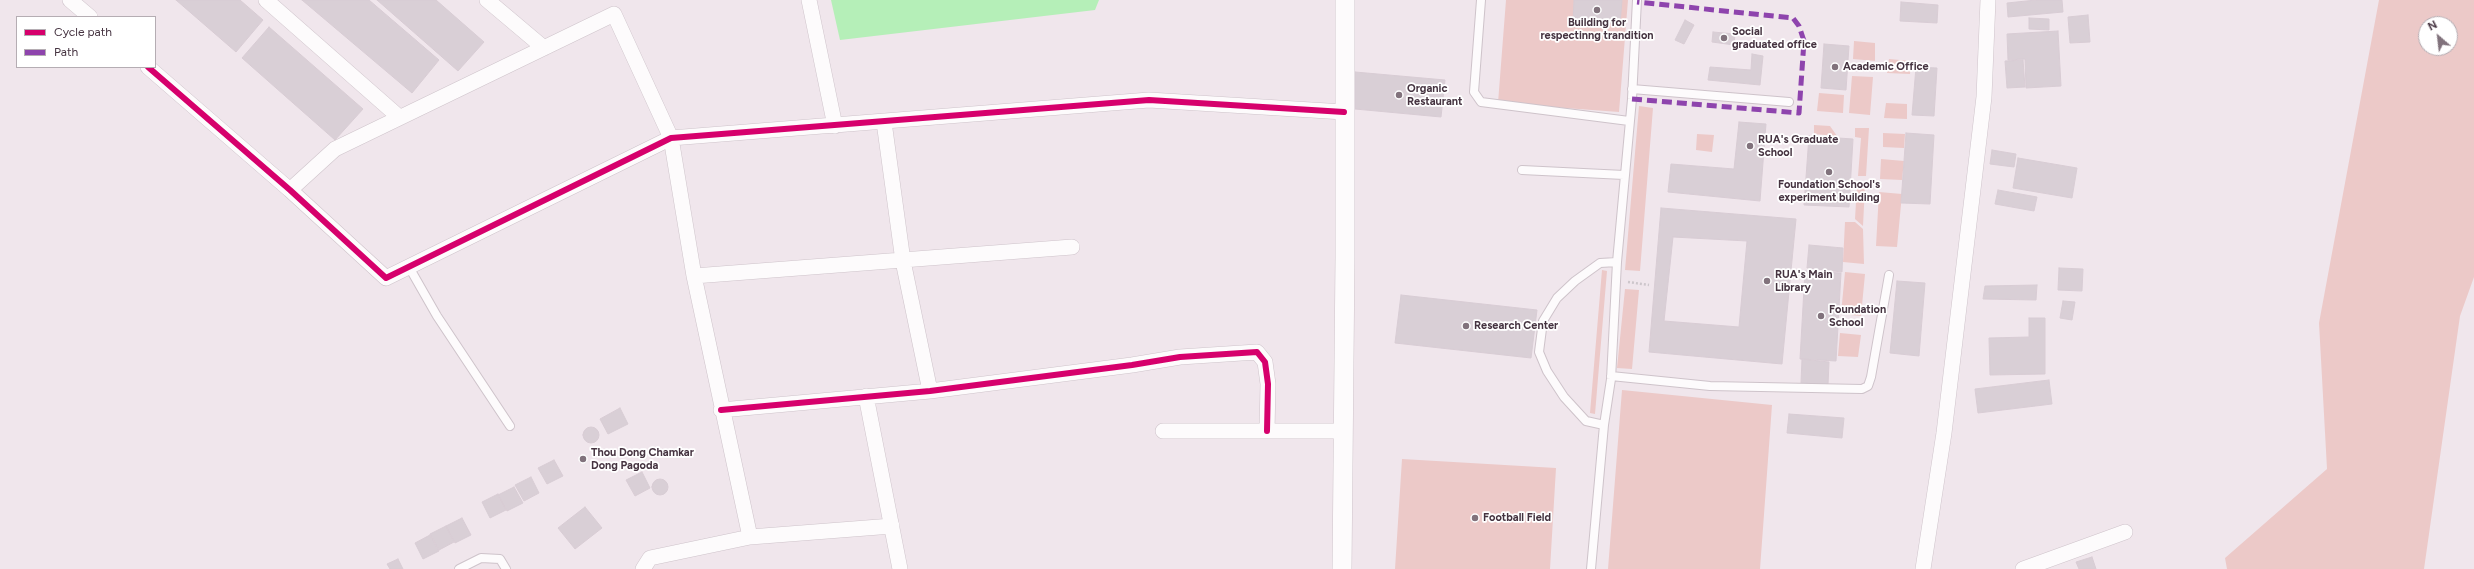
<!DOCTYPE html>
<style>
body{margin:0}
#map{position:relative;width:2474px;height:569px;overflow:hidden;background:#f0e6ec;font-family:Figtree,sans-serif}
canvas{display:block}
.legend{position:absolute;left:16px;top:16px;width:140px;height:52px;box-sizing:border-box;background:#fff;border:1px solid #b5adb3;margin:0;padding:5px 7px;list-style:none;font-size:12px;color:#453340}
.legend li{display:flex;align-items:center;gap:8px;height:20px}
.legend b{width:20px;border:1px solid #b5adb3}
.north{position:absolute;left:2418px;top:16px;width:40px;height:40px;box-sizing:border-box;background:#fff;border:1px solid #b5adb3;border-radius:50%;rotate:332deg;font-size:11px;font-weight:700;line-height:16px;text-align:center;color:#453340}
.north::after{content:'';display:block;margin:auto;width:14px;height:18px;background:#81727c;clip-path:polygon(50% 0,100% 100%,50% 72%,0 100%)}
</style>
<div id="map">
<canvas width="2474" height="569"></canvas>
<ul class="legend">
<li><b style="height:5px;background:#d6006c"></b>Cycle path</li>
<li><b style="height:5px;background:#8e44ad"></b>Path</li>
</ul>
<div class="north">N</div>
</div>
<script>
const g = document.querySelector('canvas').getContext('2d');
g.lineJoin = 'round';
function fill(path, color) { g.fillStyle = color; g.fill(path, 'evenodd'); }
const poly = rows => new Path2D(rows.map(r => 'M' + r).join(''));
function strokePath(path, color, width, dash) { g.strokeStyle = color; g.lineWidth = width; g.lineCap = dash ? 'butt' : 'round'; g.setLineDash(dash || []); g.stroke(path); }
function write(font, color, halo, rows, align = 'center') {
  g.font = font + ' Figtree,sans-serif'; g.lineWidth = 3.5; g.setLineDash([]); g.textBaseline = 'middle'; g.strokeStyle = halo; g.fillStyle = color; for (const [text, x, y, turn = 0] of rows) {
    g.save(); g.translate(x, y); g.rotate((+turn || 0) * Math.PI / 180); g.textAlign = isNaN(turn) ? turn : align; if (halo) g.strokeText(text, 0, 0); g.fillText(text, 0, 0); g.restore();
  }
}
const green = poly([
 [1506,0,1628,0,1619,112,1498,103],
 [2379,0,2474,0,2474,277,2460,316,2424,569,2227,569,2225,558,2327,469,2319,323],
 [2426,24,2450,24,2450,48,2426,48],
 [1854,41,1875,43,1875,61,1853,59],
 [1889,59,1911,61,1910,74,1887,73],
 [1852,76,1873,77,1870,115,1849,113],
 [1819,93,1844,95,1843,113,1817,111],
 [1886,103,1907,104,1907,119,1884,118],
 [1639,106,1653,108,1640,271,1625,270],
 [1814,125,1830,126,1837,136,1814,134],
 [1855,128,1869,128,1866,176,1858,176,1861,138,1855,137],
 [1883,133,1905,134,1904,148,1883,147],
 [1697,134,1714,135,1712,152,1696,150],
 [1881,159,1904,161,1902,180,1880,179],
 [1857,185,1865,186,1863,226,1855,219],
 [1879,192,1902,194,1897,247,1876,246],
 [1845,222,1855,222,1863,229,1864,264,1843,262],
 [1602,270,1607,271,1595,414,1590,413],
 [1845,272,1865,274,1861,316,1841,314],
 [1625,289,1639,290,1632,369,1617,368],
 [1840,333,1861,335,1858,357,1838,356],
 [1622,390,1772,405,1760,569,1608,569],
 [1402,459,1556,468,1550,569,1395,569]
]);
const water = poly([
 [831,0,1099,0,1095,10,840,40]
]);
const building = poly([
 [176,0,240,0,263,20,236,52,176,0],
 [302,0,369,0,439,60,412,93,302,0],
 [377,0,436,0,484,42,458,71,377,0],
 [1574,0,1622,0,1620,24,1573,21,1574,0],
 [2036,0,2062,0,2063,12,2008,17,2007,3,2036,0],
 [1901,2,1938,5,1937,23,1900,21,1901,2],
 [2088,15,2090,42,2070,43,2068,17,2088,15],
 [2029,18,2049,19,2049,30,2029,29,2029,18],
 [1685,20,1694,25,1684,44,1675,40,1685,20],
 [269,27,363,109,335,140,242,58,269,27],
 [2058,31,2061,86,2026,88,2025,59,2008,60,2007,34,2058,31],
 [1713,32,1735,34,1734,45,1712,42,1713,32],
 [1824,44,1849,46,1846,90,1821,88,1824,44],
 [1752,54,1763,56,1760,85,1708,80,1710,67,1751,70,1752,54],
 [2023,60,2025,87,2007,88,2005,61,2023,60],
 [1916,67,1937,68,1934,116,1912,115,1916,67],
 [1355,72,1445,80,1441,117,1355,109,1355,72],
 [1739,122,1766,124,1760,201,1668,192,1671,164,1734,169,1739,122],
 [1906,133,1934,135,1930,204,1901,203,1906,133],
 [1809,136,1853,139,1849,207,1804,205,1809,136],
 [1992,150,2016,154,2014,167,1990,164,1992,150],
 [2018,158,2077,168,2072,198,2013,188,2018,158],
 [1998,190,2037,197,2034,211,1995,204,1998,190],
 [1661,208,1796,219,1782,364,1649,352,1661,208],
 [1673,237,1747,241,1739,327,1664,321,1673,237],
 [1809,245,1843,248,1842,272,1807,268,1809,245],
 [2059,268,2083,269,2082,291,2058,290,2059,268],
 [1805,271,1841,273,1836,361,1800,359,1805,271],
 [1897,281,1925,283,1919,356,1890,353,1897,281],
 [2037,285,2036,300,1983,299,1985,286,2037,285],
 [1401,295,1537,310,1531,358,1395,343,1401,295],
 [2063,301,2075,302,2072,320,2060,318,2063,301],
 [2029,318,2045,318,2045,374,1990,375,1989,338,2029,337,2029,318],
 [1802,359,1829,362,1828,385,1801,383,1802,359],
 [2049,380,2052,404,1978,413,1975,389,2049,380],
 [620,408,628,424,608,434,600,419,620,408],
 [1789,414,1844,418,1842,438,1787,433,1789,414],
 '583 435a8 8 0 1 1 16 0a8 8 0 1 1-16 0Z',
 [554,460,563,476,547,484,538,468,554,460],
 [642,472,650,488,635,496,626,480,642,472],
 [531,477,539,493,524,501,515,485,531,477],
 '652 487a8 8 0 1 1 16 0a8 8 0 1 1-16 0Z',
 [514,487,523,503,507,511,498,495,514,487],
 [498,494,506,510,490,518,482,502,498,494],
 [585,507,602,528,575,549,558,528,585,507],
 [462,518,471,535,455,543,446,526,462,518],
 [446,526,454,542,439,550,430,534,446,526],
 [430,535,439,551,423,559,415,543,430,535],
 [2092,557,2096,569,2079,569,2076,562,2092,557],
 [398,559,403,569,390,569,387,564,398,559]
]);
const path = poly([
 [1628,282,1649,285]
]);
const service = poly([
 [1481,0,1474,92,1481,102,1629,121],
 [1632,89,1789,102],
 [1522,170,1624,175],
 [409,267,437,316,510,426],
 [1611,376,1710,386,1862,389,1868,386,1871,377,1889,275],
 [1604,425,1586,421,1564,397,1547,371,1539,352,1543,321,1557,298,1575,281,1600,263,1617,262],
 [459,569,481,558,500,559,506,569],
 [1591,569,1604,425,1611,379,1617,262,1632,99,1637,0]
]);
const minor = poly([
 [70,0,90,17],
 [266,0,399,117],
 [487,0,544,48],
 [809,0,835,126],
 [148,67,290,190,386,278,671,138,1149,100,1344,112],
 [884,122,903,261,930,391],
 [290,190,335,149,614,14,671,138,694,276,750,537],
 [694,276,1072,247],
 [866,396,900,569],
 [721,410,930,391,1132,365,1180,357,1257,352,1265,362,1268,384,1267,431],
 [1163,431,1343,431],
 [643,569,650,558,750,537,892,526],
 [1923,569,1944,433,1984,97,1988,0],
 [2023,569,2125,532]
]);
const tertiary = poly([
 [1342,569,1345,257,1345,0]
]);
const quiet = poly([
 [1632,99,1799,113,1804,41,1799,26,1793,18,1637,2]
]);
const cycleway = poly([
 [148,67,290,190,386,278,671,138,1149,100,1344,112],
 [721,410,930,391,1132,365,1180,357,1257,352,1265,362,1268,384,1267,431]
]);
const markers = [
 [1597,10,4,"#81727c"],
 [1724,38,4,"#81727c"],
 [1835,67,4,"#81727c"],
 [1399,95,4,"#81727c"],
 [1750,146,4,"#81727c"],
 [1829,172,4,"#81727c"],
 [1767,281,4,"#81727c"],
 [1821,316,4,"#81727c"],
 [1466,326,4,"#81727c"],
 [583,459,4,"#81727c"],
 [1475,518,4,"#81727c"]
];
const poiNames = [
 ["Building for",1597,23,"center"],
 ["respectinng trandition",1597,36,"center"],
 ["Social",1732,32],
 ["graduated office",1732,45],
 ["Academic Office",1843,67],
 ["Organic",1407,89],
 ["Restaurant",1407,102],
 ["RUA's Graduate",1758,140],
 ["School",1758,153],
 ["Foundation School's",1829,185,"center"],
 ["experiment building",1829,198,"center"],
 ["RUA's Main",1775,275],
 ["Library",1775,288],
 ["Foundation",1829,310],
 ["School",1829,323],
 ["Research Center",1474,326],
 ["Thou Dong Chamkar",591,453],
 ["Dong Pagoda",591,466],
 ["Football Field",1483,518]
];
fill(green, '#ecc9c8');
fill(water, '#b5efb8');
fill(building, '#d9cfd6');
strokePath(building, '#d8ccd4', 1);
strokePath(service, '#cec3ca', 10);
strokePath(minor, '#cec3ca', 16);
strokePath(tertiary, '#cec3ca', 20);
strokePath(path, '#cdc6cb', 2.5, [2, 2]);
strokePath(service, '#fdfbfc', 8);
strokePath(minor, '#fdfbfc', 15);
strokePath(tertiary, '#fdfbfc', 19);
strokePath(quiet, '#8e44ad', 5, [10, 5]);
strokePath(cycleway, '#d6006c', 6);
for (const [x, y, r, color] of markers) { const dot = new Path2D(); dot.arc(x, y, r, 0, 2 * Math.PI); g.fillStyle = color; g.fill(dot); strokePath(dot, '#fff', 1.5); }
write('bold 11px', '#453340', '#fff', poiNames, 'left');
</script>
